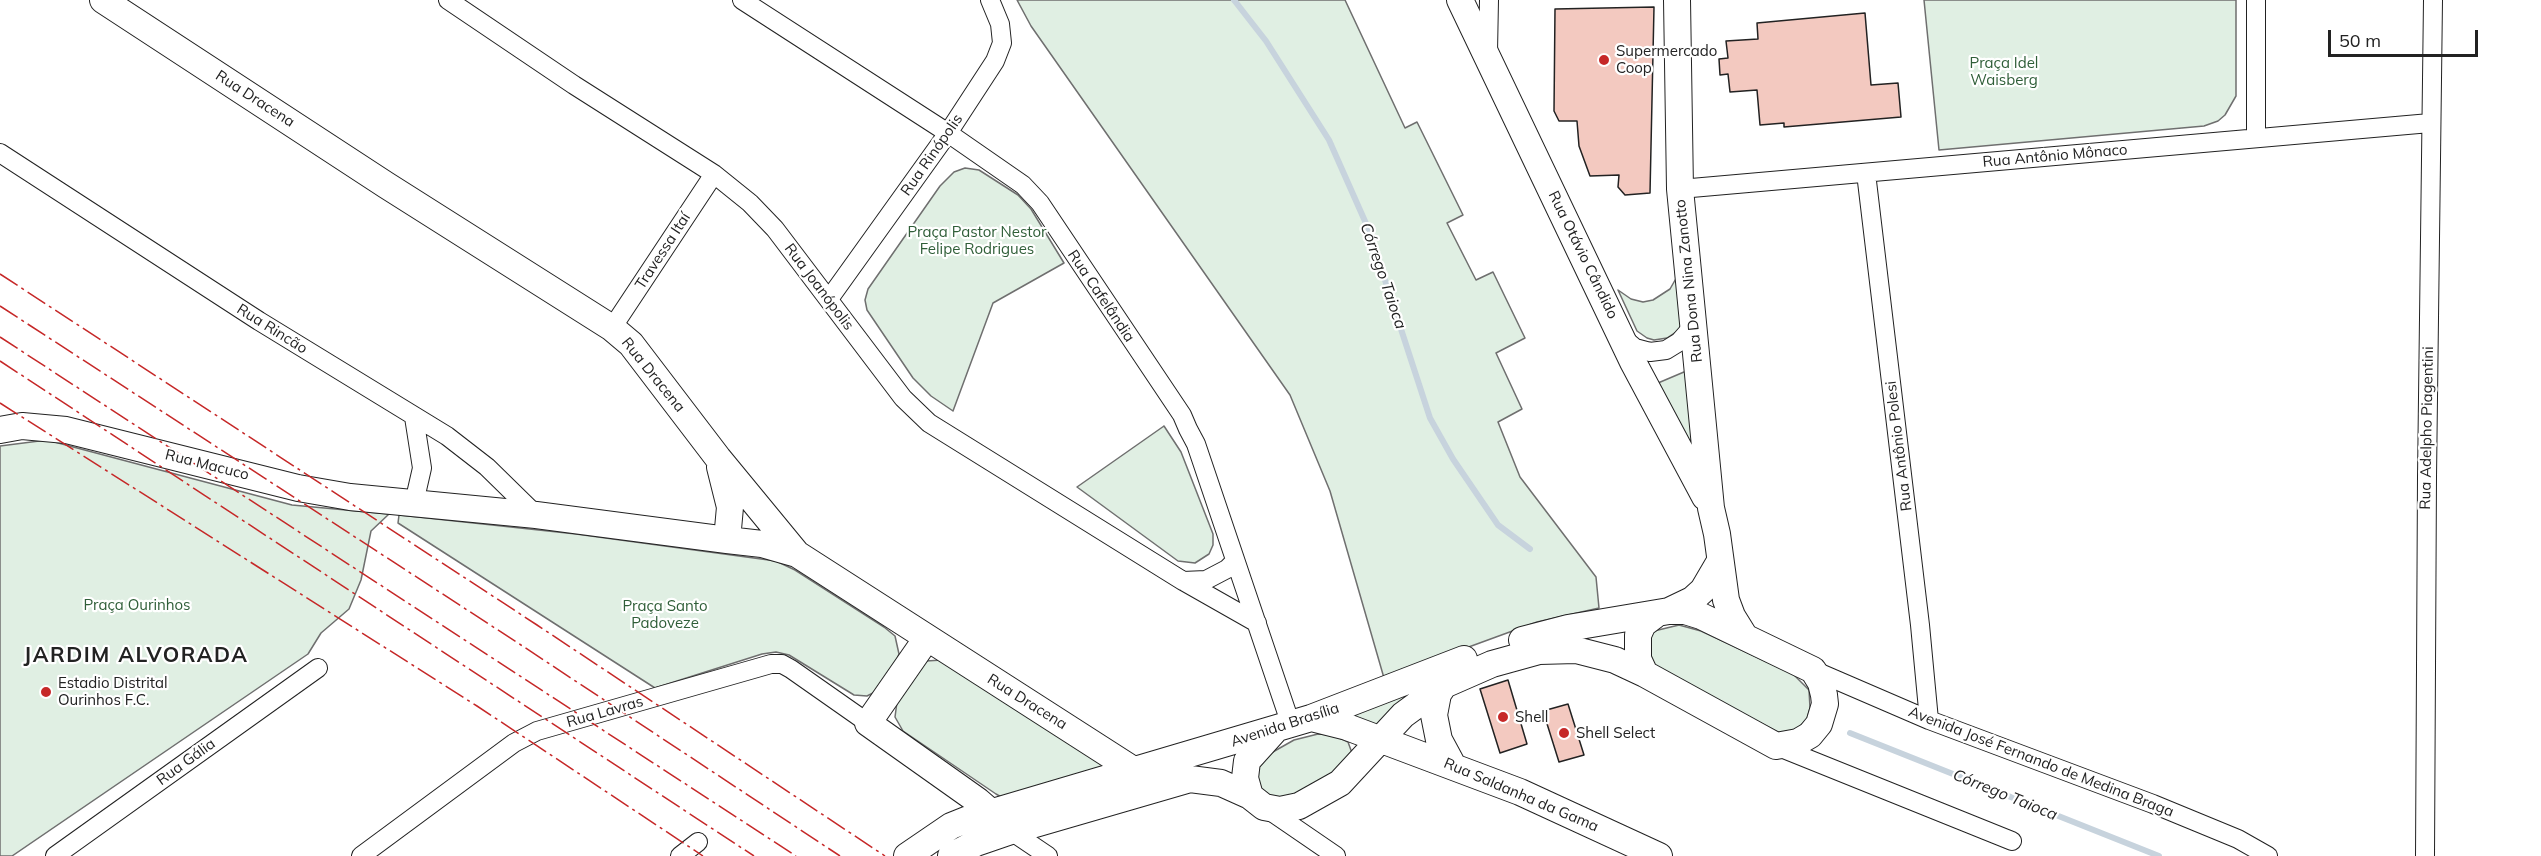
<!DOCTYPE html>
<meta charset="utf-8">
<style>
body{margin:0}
#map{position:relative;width:2541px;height:856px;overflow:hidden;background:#fff;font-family:Mulish,sans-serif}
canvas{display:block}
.scale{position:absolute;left:2328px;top:30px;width:150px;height:27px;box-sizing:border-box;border:3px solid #222;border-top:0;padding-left:8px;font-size:18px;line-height:21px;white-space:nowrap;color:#222;-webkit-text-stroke:4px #fff;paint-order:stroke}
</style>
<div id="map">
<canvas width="2541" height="856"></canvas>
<div class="scale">50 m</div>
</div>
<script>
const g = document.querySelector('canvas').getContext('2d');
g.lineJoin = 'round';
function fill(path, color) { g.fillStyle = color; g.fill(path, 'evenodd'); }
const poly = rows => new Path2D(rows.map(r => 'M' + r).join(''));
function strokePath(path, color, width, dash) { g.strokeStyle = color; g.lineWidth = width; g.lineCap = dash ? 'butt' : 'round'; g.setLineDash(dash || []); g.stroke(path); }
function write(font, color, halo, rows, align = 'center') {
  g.font = font + ' Mulish,sans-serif'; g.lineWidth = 4.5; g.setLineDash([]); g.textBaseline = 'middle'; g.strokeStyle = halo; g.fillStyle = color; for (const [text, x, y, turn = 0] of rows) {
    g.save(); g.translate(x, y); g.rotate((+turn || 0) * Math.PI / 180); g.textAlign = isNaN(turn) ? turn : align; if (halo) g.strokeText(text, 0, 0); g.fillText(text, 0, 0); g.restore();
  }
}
const green = poly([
 [1017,0,1345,0,1405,128,1417,122,1463,215,1447,223,1476,280,1493,272,1525,338,1496,353,1522,409,1498,422,1520,477,1596,577,1599,608,1537,622,1384,678,1330,491,1290,395,1031,26,1017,0],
 [1924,0,2236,0,2236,96,2225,115,2218,121,2204,126,1939,150,1924,0],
 [965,168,979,170,1018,195,1031,209,1064,263,993,303,953,411,931,396,913,378,867,310,865,300,868,289,940,186,954,172,965,168],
 [1678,275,1681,325,1679,330,1667,338,1654,340,1647,338,1637,331,1618,290,1631,299,1643,302,1653,300,1670,289,1678,275],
 [1691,369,1701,465,1658,383,1691,369],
 [1164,426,1181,452,1213,534,1213,545,1209,554,1195,563,1178,561,1077,487,1164,426],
 [47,440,292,505,389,514,371,531,361,580,349,609,321,633,308,654,12,856,0,856,0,446,47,440],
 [399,515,576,534,776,561,795,570,884,627,895,636,899,654,895,664,875,692,867,696,854,695,789,655,776,652,762,654,655,688,398,523,399,515],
 [1679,625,1701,631,1793,674,1809,690,1810,708,1807,719,1795,731,1782,734,1655,670,1645,637,1650,632,1679,625],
 [942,660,1106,767,1003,798,996,794,903,731,895,717,897,702,926,661,942,660],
 [1424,686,1383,727,1345,716,1424,686],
 [1318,734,1333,735,1348,742,1352,753,1346,766,1282,804,1262,791,1258,784,1258,768,1271,753,1294,740,1318,734]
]);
const stream = poly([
 [1234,0,1266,41,1329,140,1368,228,1430,418,1453,459,1498,525,1530,549],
 [1850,733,2159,856]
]);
const building = poly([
 [1654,7,1650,193,1625,195,1618,187,1619,175,1590,176,1579,146,1577,121,1559,121,1554,111,1555,9,1654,7],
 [1865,13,1871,85,1898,83,1901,117,1784,127,1784,123,1760,125,1757,90,1730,92,1728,74,1720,75,1719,59,1728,58,1726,41,1758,39,1757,23,1865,13],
 [1508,680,1527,744,1500,753,1480,689,1508,680],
 [1568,704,1584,755,1559,762,1543,711,1568,704]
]);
const street = poly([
 [448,0,574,85,714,174,750,203,775,229,903,398,929,423,1183,581,1257,623],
 [742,0,948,133,1023,185,1040,203,1182,415,1188,429,1196,444,1291,725],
 [1488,52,1489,0],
 [2256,138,2256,0],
 [0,153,259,321,447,436,487,467,536,515],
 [1866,173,1920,625,1929,720],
 [1680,189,2430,123],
 [829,299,948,133,995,61,1002,43,1000,24,990,0],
 [612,328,714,174],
 [1623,338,1635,348,1650,352,1666,350,1679,342,1694,325],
 [414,417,422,468,414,503],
 [1183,581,1206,580,1227,569,1235,561],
 [1813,670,1929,720,2153,804,2238,839,2268,856],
 [1776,746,2012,841],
 [1266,808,1336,856],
 [1011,831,1048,856],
 [55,856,318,668],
 [361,856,514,743,537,731,771,664,782,664,791,669,868,723],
 [680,856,698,842],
 [2425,856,2427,477,2433,0]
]);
const secondary = poly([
 [103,0,386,185,612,328,631,344,718,458,797,554,1135,771],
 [1460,0,1633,362,1705,497],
 [1677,0,1680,189,1711,508,1717,534,1726,600,1732,616,1745,637],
 [0,430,22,426,66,430,298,488,350,497,536,515,727,540,762,544,797,554],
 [720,467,730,507,727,540],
 [927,638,868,723,978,801,1001,821],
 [1522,640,1568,628,1669,611,1692,600,1703,590,1720,561],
 [1645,674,1638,659,1638,635,1643,624,1655,615],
 [1444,685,1438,694,1434,715,1439,740,1453,766],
 [1311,718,1347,727,1520,792,1659,856],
 [1250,796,1245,778,1247,761,1275,730],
 [907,856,951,826,966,820,1311,718,1464,659],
 [951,856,976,843,1011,831,1190,779,1221,783,1250,796,1264,807,1280,810,1299,806,1340,783,1403,715,1444,685,1492,664,1539,651,1576,650,1615,660,1645,674,1776,746,1798,742,1810,735,1819,724,1825,704,1824,695,1821,683,1813,670,1701,616,1685,611,1669,611]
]);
const power = poly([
 [0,274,537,625,885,856],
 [0,306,521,645,840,856],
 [0,337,796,856],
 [0,361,754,856],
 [0,403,477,706,703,856]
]);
const markers = [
 [1604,60,6,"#c62828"],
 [46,692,6,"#c62828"],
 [1503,717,6,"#c62828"],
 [1564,733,6,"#c62828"]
];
const poiNames = [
 ["Supermercado",1616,51],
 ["Coop",1616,68],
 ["Estadio Distrital",58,683],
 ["Ourinhos F.C.",58,700],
 ["Shell",1515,717],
 ["Shell Select",1576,733]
];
const parkNames = [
 ["Praça Idel",2004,63],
 ["Waisberg",2004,80],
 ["Praça Pastor Nestor",977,232],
 ["Felipe Rodrigues",977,249],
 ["Praça Ourinhos",137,605],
 ["Praça Santo",665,606],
 ["Padoveze",665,623]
];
const streetNames = [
 ["Rua Dracena",255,99,33],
 ["Rua Rinópolis",932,155,-55],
 ["Rua Antônio Mônaco",2055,156,-5],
 ["Travessa Itaí",663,251,-57],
 ["Rua Otávio Cândido",1583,255,64],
 ["Rua Dona Nina Zanotto",1689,281,-96],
 ["Rua Joanópolis",819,287,53],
 ["Rua Cafelândia",1101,296,56],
 ["Rua Rincão",272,329,32],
 ["Rua Dracena",653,375,51],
 ["Rua Adelpho Piagentini",2427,428,-89],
 ["Rua Antônio Polesi",1899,446,-97],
 ["Rua Macuco",207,465,14],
 ["Rua Dracena",1027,702,32],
 ["Rua Lavras",605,712,-16],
 ["Avenida Brasília",1285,725,-18],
 ["Rua Gália",186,762,-36],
 ["Avenida José Fernando de Medina Braga",2041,762,21],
 ["Rua Saldanha da Gama",1521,795,23]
];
const waterNames = [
 ["Córrego Taioca",1383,276,71],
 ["Córrego Taioca",2005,795,22]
];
const districtNames = [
 ["JARDIM ALVORADA",136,656]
];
fill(green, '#e0efe3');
strokePath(green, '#6f6f6f', 1.5);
strokePath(stream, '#c7d3dd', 6);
fill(building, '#f3c9c0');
strokePath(building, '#222', 1.5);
strokePath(street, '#222', 20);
strokePath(secondary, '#222', 28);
strokePath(street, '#fff', 18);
strokePath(secondary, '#fff', 26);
strokePath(power, '#c62828', 1.5, [21, 4.5, 3, 4.5]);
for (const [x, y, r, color] of markers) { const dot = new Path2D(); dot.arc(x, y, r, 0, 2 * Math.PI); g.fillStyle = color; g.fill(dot); strokePath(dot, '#fff', 2); }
write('15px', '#222', '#fff', poiNames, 'left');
write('15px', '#2f5e38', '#fff', parkNames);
write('15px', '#222', '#fff', streetNames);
write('italic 16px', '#222', '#fff', waterNames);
g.letterSpacing = '1.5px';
write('bold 21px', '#222', '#fff', districtNames);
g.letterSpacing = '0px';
</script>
